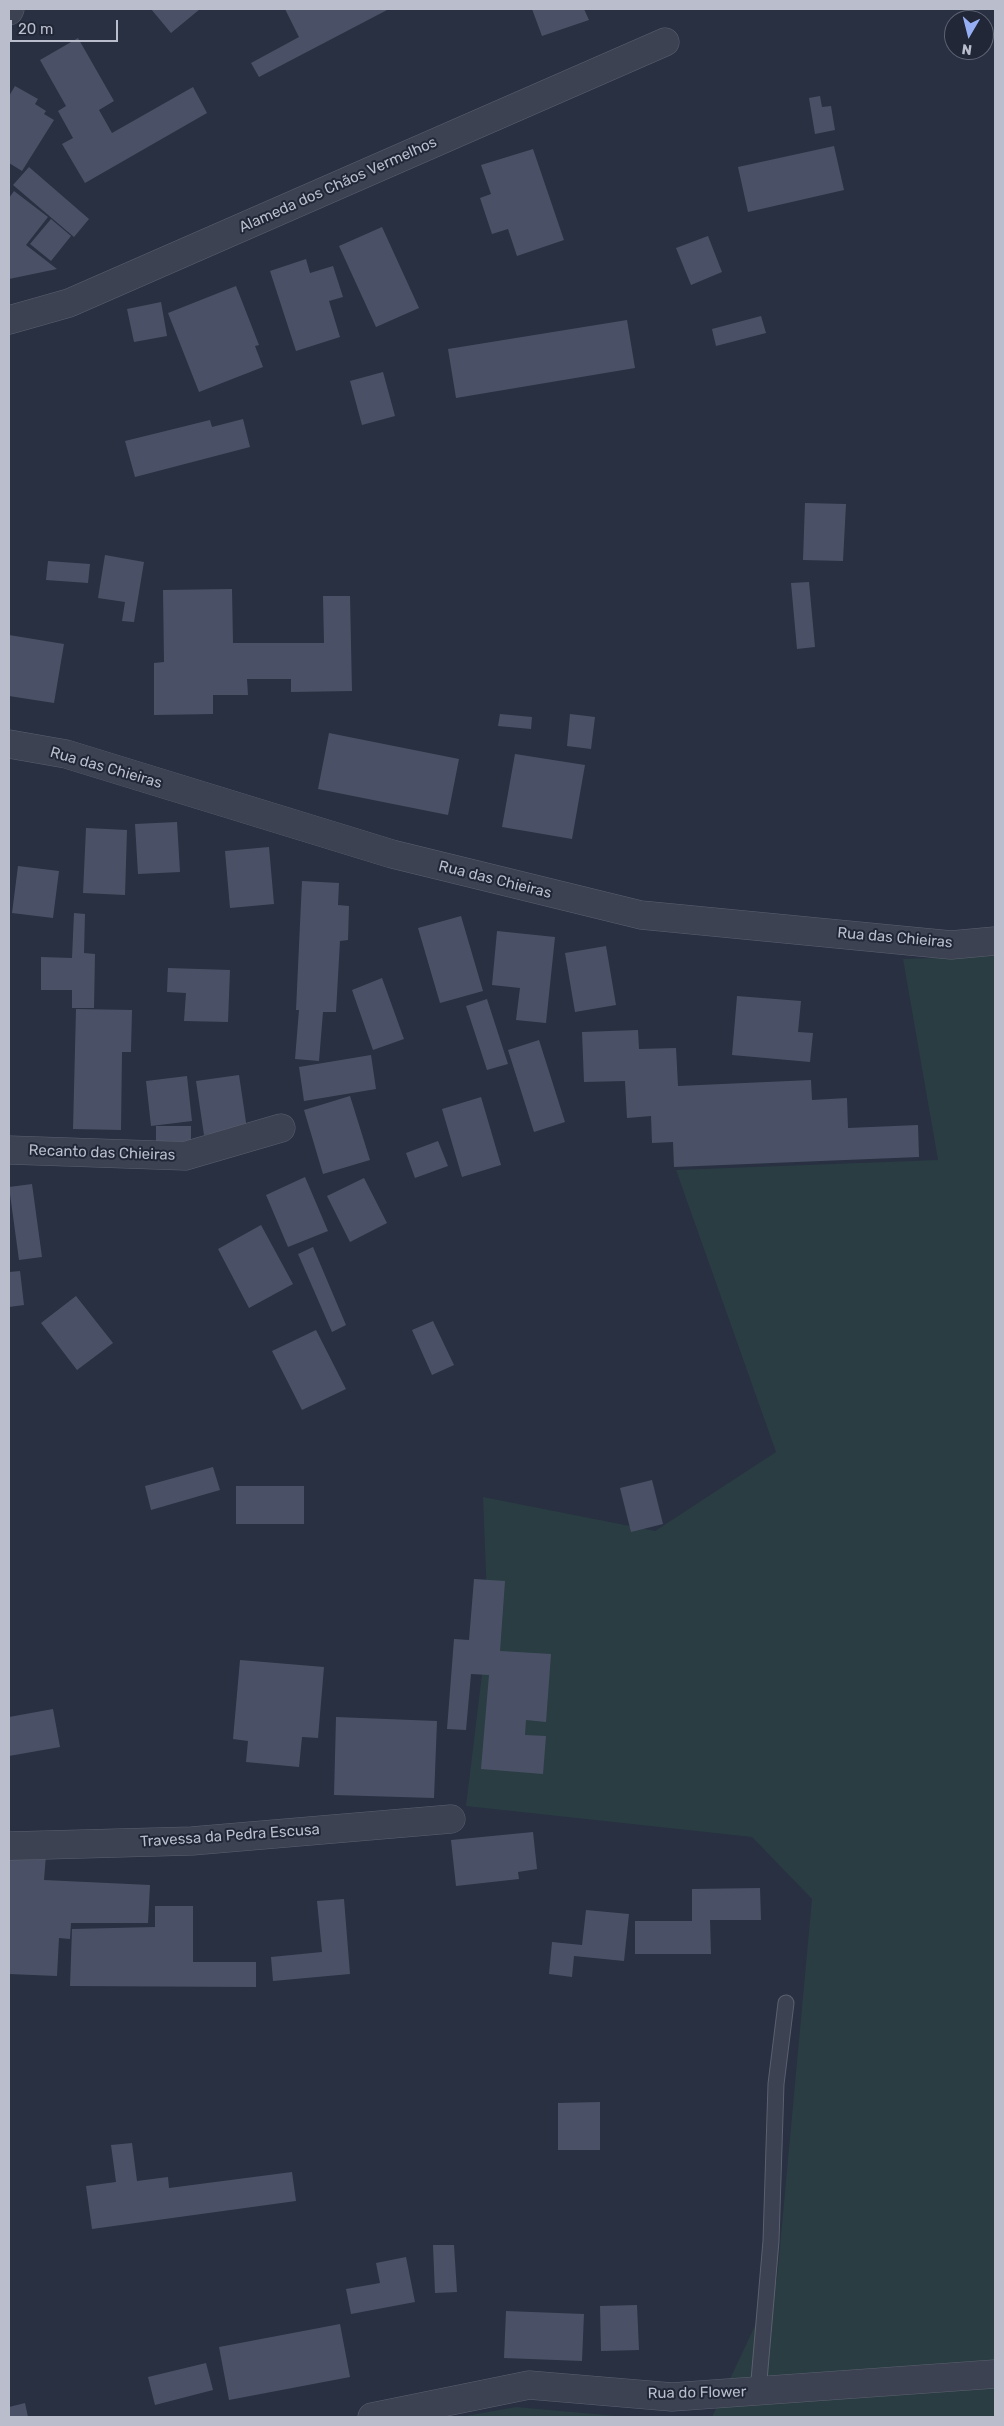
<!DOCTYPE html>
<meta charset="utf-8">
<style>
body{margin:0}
#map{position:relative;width:1004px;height:2426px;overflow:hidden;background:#283042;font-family:Rubik,sans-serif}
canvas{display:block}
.frame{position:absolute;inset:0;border:10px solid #babecc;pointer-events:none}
.north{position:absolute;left:944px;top:10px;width:50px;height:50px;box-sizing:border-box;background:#212737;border:1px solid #5e6373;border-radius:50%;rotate:188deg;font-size:14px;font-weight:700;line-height:20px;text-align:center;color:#babecc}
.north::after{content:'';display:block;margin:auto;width:18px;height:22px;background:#96aef4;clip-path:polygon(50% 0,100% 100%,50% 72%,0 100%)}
.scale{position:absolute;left:10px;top:20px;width:108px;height:22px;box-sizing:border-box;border:2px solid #babecc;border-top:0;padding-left:6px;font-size:15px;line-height:18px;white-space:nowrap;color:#babecc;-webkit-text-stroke:4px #212737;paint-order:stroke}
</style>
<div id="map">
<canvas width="1004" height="2426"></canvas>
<div class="frame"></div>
<div class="north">N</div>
<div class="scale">20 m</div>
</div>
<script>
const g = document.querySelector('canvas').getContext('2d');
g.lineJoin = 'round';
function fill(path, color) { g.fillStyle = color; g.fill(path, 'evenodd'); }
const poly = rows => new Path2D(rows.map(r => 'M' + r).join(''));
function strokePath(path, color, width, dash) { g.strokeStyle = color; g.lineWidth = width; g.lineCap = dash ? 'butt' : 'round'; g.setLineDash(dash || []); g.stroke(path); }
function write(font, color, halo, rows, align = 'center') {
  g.font = font + ' Rubik,sans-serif'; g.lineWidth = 4; g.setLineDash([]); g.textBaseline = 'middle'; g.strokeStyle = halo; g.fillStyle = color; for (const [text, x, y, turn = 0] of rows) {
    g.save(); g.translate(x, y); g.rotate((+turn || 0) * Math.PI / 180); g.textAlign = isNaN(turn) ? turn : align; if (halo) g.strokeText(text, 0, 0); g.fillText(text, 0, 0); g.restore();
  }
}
const green = poly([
 [995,956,995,2417,712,2417,777,2279,812,1899,752,1837,466,1806,488,1625,483,1497,655,1531,776,1452,676,1170,938,1160,903,959],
 [516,2407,628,2417,460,2417]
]);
const building = poly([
 [151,9,200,9,171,33],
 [285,9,389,9,259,77,251,63,299,37],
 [532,9,584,9,589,20,542,36],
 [78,38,114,101,99,110,112,133,193,87,207,113,85,183,62,144,73,138,58,111,66,106,40,60],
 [15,86,38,99,35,104,46,111,44,114,54,120,22,171,9,163,9,96],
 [820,96,822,107,831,106,835,130,815,134,809,98],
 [834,146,844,190,748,212,738,167],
 [533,149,564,240,517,256,508,229,492,234,480,198,491,194,481,165],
 [29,167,89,219,74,237,13,185],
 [14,191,48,217,26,245,57,269,9,279,9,198],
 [51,219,71,236,51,261,30,244],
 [382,227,419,308,376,327,339,246],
 [708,236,722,272,691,285,676,248],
 [306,259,310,273,333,266,343,297,329,301,340,337,296,351,270,271],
 [236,286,259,345,255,346,263,367,199,392,168,313],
 [161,302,167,336,134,342,127,309],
 [761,316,766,333,716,346,712,329],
 [627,320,635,368,456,398,448,349],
 [383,372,395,416,362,425,350,381],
 [243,419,250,447,135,477,125,441,210,420,212,427],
 [805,503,846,504,843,561,803,560],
 [105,555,144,562,134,622,122,621,125,602,98,598],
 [48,561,90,564,88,583,46,580],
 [809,582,815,647,797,649,791,583],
 [232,589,233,643,324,643,323,596,350,596,352,691,291,692,291,679,247,679,248,695,213,695,213,714,154,715,154,663,164,662,163,590],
 [9,635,64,644,54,703,9,696],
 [500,714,532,717,531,729,498,726],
 [570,714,595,717,591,749,567,746],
 [329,733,459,759,448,815,318,789],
 [515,754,585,765,572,839,502,827],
 [177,822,180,872,138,874,135,824],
 [86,828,127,830,125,895,83,893],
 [269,847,274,904,230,908,225,851],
 [18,866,59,871,53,918,12,913],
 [302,881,339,883,338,905,349,906,348,940,340,941,336,1012,323,1012,319,1061,295,1059,299,1010,296,1010],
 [74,913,85,914,84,953,95,954,94,1008,72,1008,72,990,41,990,41,957,72,958],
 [461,916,483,991,440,1003,418,928],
 [497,931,555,937,546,1023,516,1020,520,988,492,985],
 [606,946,616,1005,575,1012,565,953],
 [168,968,230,970,228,1022,184,1021,186,993,167,992],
 [382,978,404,1039,373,1050,352,990],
 [737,996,801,1001,798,1032,813,1033,810,1062,732,1055],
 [487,999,508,1064,487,1070,466,1006],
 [76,1009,132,1010,131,1052,122,1052,121,1130,73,1129],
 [638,1030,639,1049,676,1048,678,1086,811,1080,812,1100,847,1098,848,1128,918,1125,919,1157,674,1167,673,1142,652,1143,651,1116,627,1118,625,1081,584,1082,582,1032],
 [539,1040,565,1122,534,1132,508,1050],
 [371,1055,376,1089,304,1101,299,1067],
 [239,1075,247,1129,204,1135,196,1081],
 [187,1076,192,1121,151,1126,146,1081],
 [350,1096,370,1160,323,1174,304,1110],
 [481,1097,501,1165,462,1177,442,1109],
 [156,1126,191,1126,191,1143,156,1143],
 [438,1141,448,1166,415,1178,406,1153],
 [305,1177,328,1231,288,1247,266,1195],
 [364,1178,387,1223,350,1242,327,1196],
 [32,1184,42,1257,19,1260,9,1187],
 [261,1225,293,1284,249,1308,218,1249],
 [313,1247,346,1325,332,1332,298,1254],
 [20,1271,24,1305,9,1307,9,1272],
 [76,1296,113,1343,77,1370,41,1323],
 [433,1321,454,1365,432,1375,412,1330],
 [316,1330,346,1389,302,1410,272,1351],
 [213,1467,220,1490,151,1510,145,1486],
 [652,1480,663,1524,631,1532,620,1488],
 [236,1486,304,1486,304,1524,236,1524],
 [474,1579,505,1581,500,1651,551,1654,546,1722,526,1720,525,1735,546,1736,543,1774,481,1769,489,1675,471,1674,466,1730,447,1729,454,1639,469,1640],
 [240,1660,324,1667,318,1738,302,1737,299,1767,246,1762,248,1741,233,1739],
 [53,1709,60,1747,9,1756,9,1717],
 [336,1717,437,1721,434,1798,334,1795],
 [533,1832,537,1869,518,1872,519,1879,456,1886,451,1840],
 [9,1853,46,1855,44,1880,150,1885,148,1923,71,1923,70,1939,59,1938,57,1976,9,1974],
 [760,1888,761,1920,710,1920,711,1954,635,1954,635,1921,692,1921,692,1889],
 [344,1899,350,1974,273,1981,271,1957,322,1952,317,1901],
 [155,1906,193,1906,193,1962,256,1962,256,1987,70,1986,72,1929,155,1927],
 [586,1910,629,1914,624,1961,574,1956,572,1977,549,1974,552,1942,582,1945],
 [600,2102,600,2150,558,2150,558,2103],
 [132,2143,137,2181,168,2177,169,2188,292,2172,296,2201,92,2229,86,2186,116,2182,111,2145],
 [433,2245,454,2245,457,2292,435,2293],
 [406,2257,415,2302,351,2314,346,2289,380,2283,376,2263],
 [637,2305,639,2350,601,2351,600,2306],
 [506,2311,584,2314,582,2361,504,2358],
 [340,2324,350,2377,229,2400,219,2347],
 [206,2363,213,2390,155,2405,148,2377],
 [25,2403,28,2417,9,2417,9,2407]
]);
const service = poly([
 [758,2392,771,2241,776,2084,786,2003]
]);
const minor = poly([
 [9,11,10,9],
 [9,320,69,303,665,42],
 [9,744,66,754,392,854,641,915,951,945,995,941],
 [9,1150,185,1156,281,1128],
 [9,1846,192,1841,451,1819],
 [372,2417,529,2385,672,2397,995,2374]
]);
const streetNames = [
 ["Alameda dos Chãos Vermelhos",338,185,-24],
 ["Rua das Chieiras",106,768,16],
 ["Rua das Chieiras",495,880,14],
 ["Rua das Chieiras",895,938,5],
 ["Recanto das Chieiras",102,1153,2],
 ["Travessa da Pedra Escusa",230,1836,-4],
 ["Rua do Flower",697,2393,-1]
];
fill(green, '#2a3d43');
fill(building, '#4a5166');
strokePath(service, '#5b606f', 17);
strokePath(minor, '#5b606f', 29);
strokePath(service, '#3d4252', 15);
strokePath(minor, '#3d4252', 28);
write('15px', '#babecc', '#212737', streetNames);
</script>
